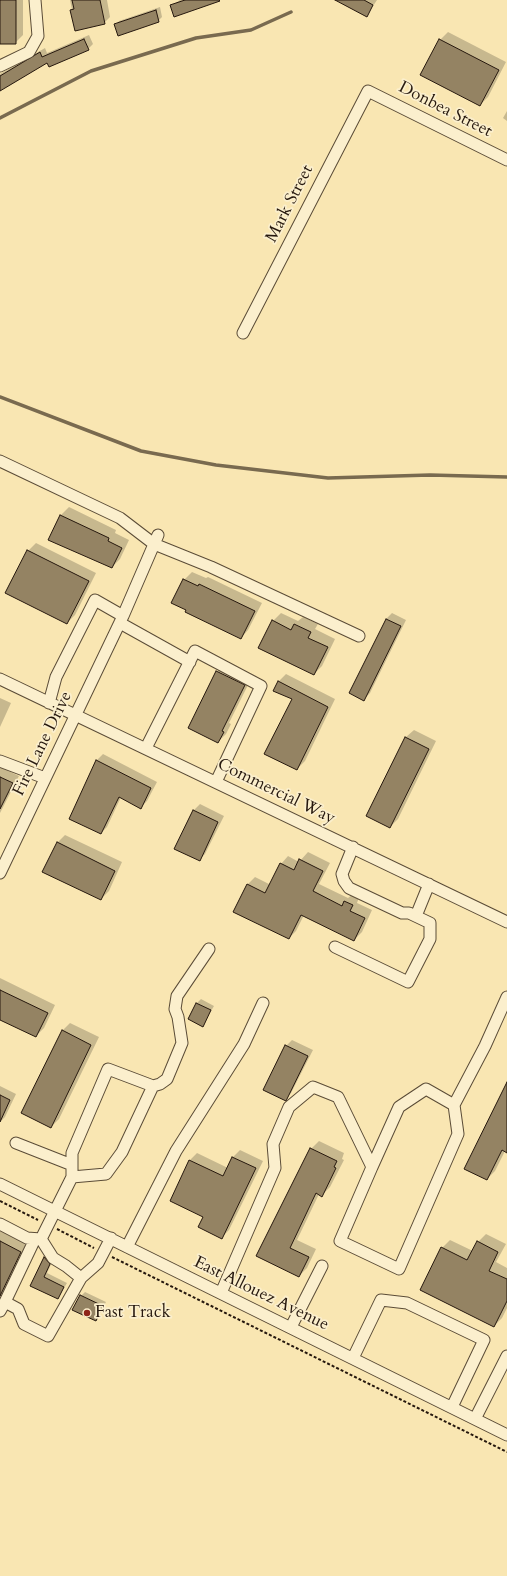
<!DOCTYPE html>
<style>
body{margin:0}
canvas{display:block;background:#f9e6b2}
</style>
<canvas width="507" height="1576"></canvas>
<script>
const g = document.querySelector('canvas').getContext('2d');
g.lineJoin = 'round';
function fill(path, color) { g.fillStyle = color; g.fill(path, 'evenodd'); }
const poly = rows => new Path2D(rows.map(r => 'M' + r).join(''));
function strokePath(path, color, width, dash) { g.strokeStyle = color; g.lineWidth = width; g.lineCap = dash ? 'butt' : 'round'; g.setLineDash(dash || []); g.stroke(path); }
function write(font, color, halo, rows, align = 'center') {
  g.font = font + ' Cardo,serif'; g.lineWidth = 3.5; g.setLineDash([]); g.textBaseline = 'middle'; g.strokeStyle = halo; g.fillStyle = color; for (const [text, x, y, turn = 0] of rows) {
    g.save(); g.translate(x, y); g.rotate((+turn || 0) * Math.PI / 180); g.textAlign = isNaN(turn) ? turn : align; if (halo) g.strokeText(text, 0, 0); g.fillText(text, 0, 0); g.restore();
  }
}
const shadow = poly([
 [0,0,23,0,23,35,15,43,0,43],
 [70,0,107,0,110,17,104,23,76,30],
 [180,0,216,0,171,6],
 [338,0,377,0,367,15],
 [160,7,162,17,158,21,116,25,119,21],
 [448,32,506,62,488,97,480,105,440,40],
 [89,35,93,44,88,49,48,62,0,89,0,74,45,48,47,53],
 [507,111,507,121,503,118],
 [69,507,116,530,115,533,129,540,120,559,112,567,49,539,61,515],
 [36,543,96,573,75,615,67,623,28,551],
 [192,572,206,578,208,577,262,603,248,630,241,638,184,580],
 [281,613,298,621,303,617,318,624,315,629,335,639,322,666,314,674,273,621],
 [392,613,406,620,370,693,364,699,386,619],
 [225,664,252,677,229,723,231,724,226,734,218,742,217,672],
 [286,674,335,699,305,761,297,769,293,698,279,681],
 [0,698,11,703,0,727],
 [414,730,436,741,398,819,390,827,406,737],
 [103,754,157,782,147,801,141,807,121,797,107,827,101,833,70,819,97,760],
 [0,767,19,776,0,813],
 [200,804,224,816,205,854,199,860,176,848,194,810],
 [65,835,122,862,109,891,101,899,57,843],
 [308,852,330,863,319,884,348,898,353,894,359,897,357,903,372,910,362,932,354,940,304,915,296,931,289,938,248,884,255,877,271,885,281,864,288,856,299,862],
 [0,978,55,1005,44,1028,36,1036,0,1019],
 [201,999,214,1006,203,1025,189,1019,197,1003],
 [70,1023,99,1037,59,1119,51,1127,62,1031],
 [292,1040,313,1050,291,1093,285,1099,286,1046],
 [507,1084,507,1152,505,1151,495,1171,487,1179],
 [0,1086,16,1094,5,1117,0,1122],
 [319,1141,344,1153,342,1159,344,1160,330,1187,322,1195,319,1194,297,1240,316,1249,307,1268,299,1276,257,1256,311,1149],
 [240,1150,263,1161,229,1230,222,1237,205,1216,171,1200,190,1160,197,1153,228,1168,233,1157],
 [0,1229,28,1244,0,1303],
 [486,1234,506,1244,496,1262,507,1268,507,1308,502,1318,494,1326,442,1248,450,1240,473,1251,478,1242],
 [48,1254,53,1260,47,1273,67,1283,58,1298,31,1286,45,1258],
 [85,1292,106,1302,96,1320,81,1296]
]);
const stream = poly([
 [0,118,91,71,196,38,251,30,291,12],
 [0,397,141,451,216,465,328,478,430,475,507,477]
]);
const building = poly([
 [0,0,16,0,16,44,0,44,0,0],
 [72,0,100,0,105,24,75,31,70,10,74,9,72,0],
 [185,0,219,0,220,1,174,17,170,5,185,0],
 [335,0,364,0,373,5,367,17,335,0],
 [156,10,159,22,118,36,114,24,156,10],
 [84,39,89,50,49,67,47,63,0,91,0,76,40,52,42,57,84,39],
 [439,39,499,70,480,106,420,75,439,39],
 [60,515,109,538,108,541,122,548,112,568,48,540,60,515],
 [27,550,89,581,67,624,5,593,27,550],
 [183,579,198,586,199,584,255,611,241,639,185,612,186,610,171,603,183,579],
 [386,619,401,626,364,701,349,693,386,619],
 [272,620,291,630,294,624,311,632,308,638,328,647,314,675,258,648,272,620],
 [216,671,245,685,222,731,224,732,218,743,188,728,216,671],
 [278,681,328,707,297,770,264,754,292,699,273,691,278,681],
 [405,737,429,749,390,828,366,816,405,737],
 [96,760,151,788,141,809,119,797,101,834,69,819,96,760],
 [0,777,13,783,0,809,0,777],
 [193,810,218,822,200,861,174,849,193,810],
 [57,842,115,871,101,900,42,872,57,842],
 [299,859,323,871,313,891,342,906,344,901,353,905,350,911,365,918,354,941,301,915,289,939,233,912,247,884,265,893,280,863,294,870,299,859],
 [0,990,48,1013,36,1037,0,1020,0,990],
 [196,1003,211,1010,203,1027,188,1019,196,1003],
 [62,1030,91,1045,51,1128,21,1113,62,1030],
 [285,1045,308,1056,286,1101,263,1090,285,1045],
 [507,1082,507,1153,502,1150,487,1180,464,1169,507,1082],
 [0,1095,10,1100,0,1122,0,1095],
 [310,1148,337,1161,334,1167,336,1168,322,1197,316,1193,290,1248,309,1257,299,1277,256,1256,310,1148],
 [232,1157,256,1168,222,1239,198,1227,203,1217,170,1201,189,1160,223,1176,232,1157],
 [0,1241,21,1252,0,1296,0,1241],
 [477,1241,498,1252,489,1271,507,1279,507,1301,494,1327,420,1290,441,1247,467,1260,477,1241],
 [44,1257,50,1264,44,1277,64,1287,58,1299,30,1286,44,1257],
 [80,1295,103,1306,96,1321,72,1310,80,1295]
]);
const path = poly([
 [0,1201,38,1220],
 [57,1229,94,1248],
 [112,1257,507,1452]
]);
const minor = poly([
 [0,66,29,52,38,36,35,0],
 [243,333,368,91,507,160],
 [0,461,120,518,154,544,211,567,359,636],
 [120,623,190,662],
 [0,679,507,922],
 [49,703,56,677,95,600,123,616],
 [146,748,195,651,261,686,216,782],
 [0,761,45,778],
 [0,873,123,616,158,535],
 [416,916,429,884],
 [335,947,408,982,430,939,430,923,409,913,402,913,349,888,344,881,342,874,353,847],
 [153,1086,160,1084,167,1079,182,1043,178,1017,175,1009,177,996,209,949],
 [16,1143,72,1165],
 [372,1167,399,1107,426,1089,454,1105],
 [0,1184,507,1435],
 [0,1224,27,1238,41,1239,72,1177,106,1174,122,1152,153,1086,108,1069,72,1153,72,1177],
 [41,1239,53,1258,66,1266,81,1278],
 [127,1247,176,1151,244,1044,263,1003],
 [221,1293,275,1168,273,1144,289,1107,313,1087,338,1097,372,1167,340,1241,399,1269,458,1134,454,1105,485,1046,507,997],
 [5,1302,35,1239],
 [0,1311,5,1302,18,1309,24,1324,48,1336,81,1278,98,1263,111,1238],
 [291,1327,322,1266],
 [353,1358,381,1300,407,1303,484,1340,452,1407],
 [475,1419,507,1356]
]);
const markers = [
 [87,1313,4,"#8f2418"]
];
const streetNames = [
 ["Donbea Street",445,110,27],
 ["Mark Street",290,204,-63],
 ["Fire Lane Drive",43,744,-64],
 ["Commercial Way",276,792,26],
 ["East Allouez Avenue",261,1294,26]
];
const poiNames = [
 ["Fast Track",95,1313]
];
fill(shadow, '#0003');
strokePath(stream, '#796a4f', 3.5);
fill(building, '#948363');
strokePath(building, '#26180e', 1);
strokePath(minor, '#5b4c37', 13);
strokePath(path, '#26180e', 2, [3, 2]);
strokePath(minor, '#fbefcd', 11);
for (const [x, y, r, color] of markers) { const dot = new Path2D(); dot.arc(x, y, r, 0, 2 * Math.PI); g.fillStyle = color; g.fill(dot); strokePath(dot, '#fbefcd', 1.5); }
write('17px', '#26180e', '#fbefcd', streetNames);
write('17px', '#26180e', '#fbefcd', poiNames, 'left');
</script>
